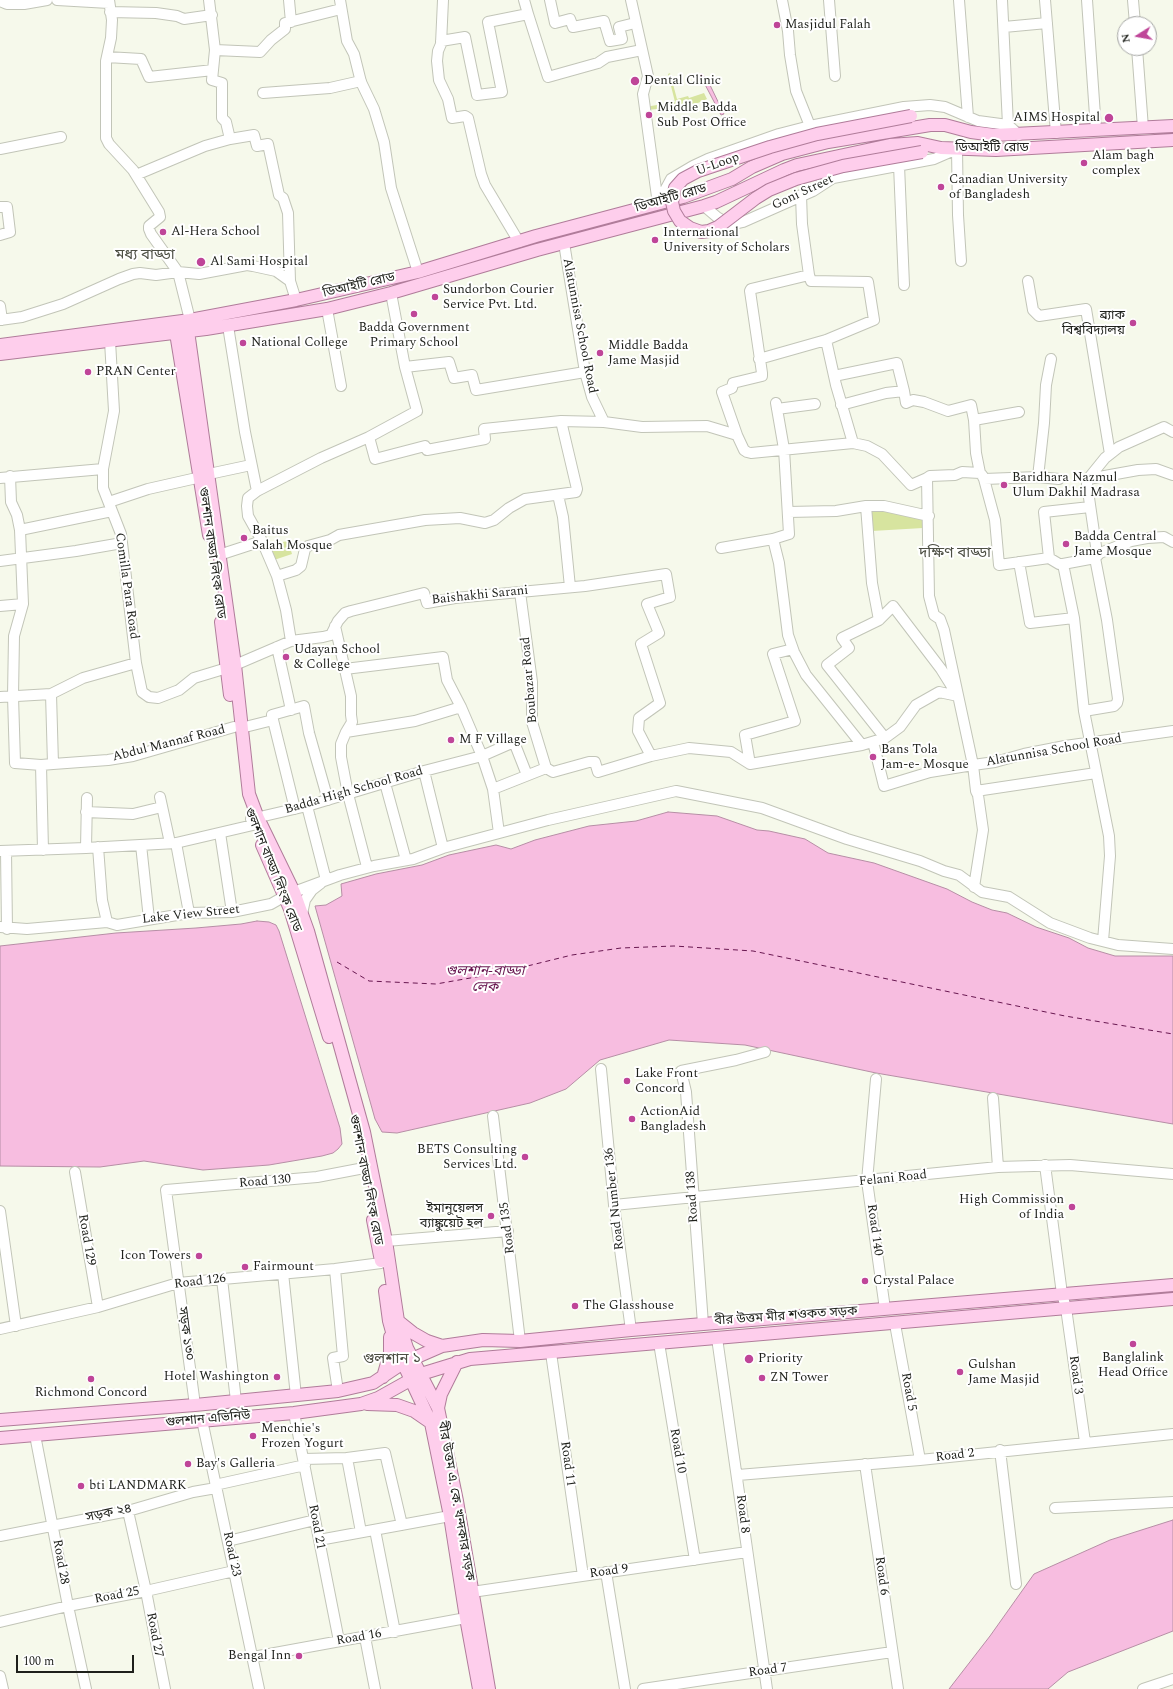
<!DOCTYPE html>
<meta charset="utf-8">
<style>
body{margin:0}
#map{position:relative;width:1173px;height:1689px;overflow:hidden;background:#f6f9eb;font-family:Spectral,serif}
canvas{display:block}
.north{position:absolute;left:1117px;top:16px;width:40px;height:40px;box-sizing:border-box;background:#fff;border:1px solid #a5a6a4;border-radius:50%;rotate:259deg;font-size:11px;font-weight:700;line-height:16px;text-align:center;color:#1e201b}
.north::after{content:'';display:block;margin:auto;width:14px;height:18px;background:#bf4598;clip-path:polygon(50% 0,100% 100%,50% 72%,0 100%)}
.scale{position:absolute;left:16px;top:1655px;width:118px;height:18px;box-sizing:border-box;border:2px solid #1e201b;border-top:0;padding-left:5px;font-size:12px;line-height:14px;white-space:nowrap;color:#1e201b;-webkit-text-stroke:3px #fff;paint-order:stroke}
</style>
<div id="map">
<canvas width="1173" height="1689"></canvas>
<div class="north">N</div>
<div class="scale">100 m</div>
</div>
<script>
const g = document.querySelector('canvas').getContext('2d');
g.lineJoin = 'round';
function fill(path, color) { g.fillStyle = color; g.fill(path, 'evenodd'); }
const poly = rows => new Path2D(rows.map(r => 'M' + r).join(''));
function strokePath(path, color, width, dash) { g.strokeStyle = color; g.lineWidth = width; g.lineCap = dash ? 'butt' : 'round'; g.setLineDash(dash || []); g.stroke(path); }
function write(font, color, halo, rows, align = 'center') {
  g.font = font + ' Spectral,"Noto Sans Bengali",serif'; g.lineWidth = 4; g.setLineDash([]); g.textBaseline = 'middle'; g.strokeStyle = halo; g.fillStyle = color; for (const [text, x, y, turn = 0] of rows) {
    g.save(); g.translate(x, y); g.rotate((+turn || 0) * Math.PI / 180); g.textAlign = isNaN(turn) ? turn : align; if (halo) g.strokeText(text, 0, 0); g.fillText(text, 0, 0); g.restore();
  }
}
const green = poly([
 [670,73,677,99,688,96,689,98,704,93,707,99,691,106,646,110,645,107,675,102,668,74],
 [870,509,923,515,923,528,872,531],
 [288,541,292,554,274,560,267,545]
]);
const water = poly([
 [702,74,709,83,724,114,721,115,700,75,702,74],
 [668,812,717,816,757,830,769,831,805,839,828,853,874,863,947,889,972,902,992,910,1007,913,1036,927,1069,938,1088,948,1115,956,1173,956,1173,1124,876,1073,745,1045,669,1040,600,1060,566,1089,530,1103,397,1133,382,1132,375,1119,315,906,326,905,342,896,341,884,376,874,422,865,449,855,496,845,511,849,535,840,589,826,636,821,668,812],
 [257,921,269,922,276,925,279,931,340,1128,342,1144,338,1149,333,1153,322,1156,269,1165,203,1170,144,1161,100,1167,0,1166,0,946,116,933,196,928,241,924,257,921],
 [1173,1520,1173,1631,1068,1672,1048,1689,949,1689,990,1636,1034,1574,1110,1540,1173,1520]
]);
const ferry = poly([
 [337,962,369,981,436,984,499,973,572,955,621,948,674,946,753,951,1065,1016,1173,1034]
]);
const minor = poly([
 [57,0,109,3],
 [109,0,112,20,111,38,106,61,106,138,109,144,133,170,159,212,160,217,149,226,149,229,151,234,178,272,190,320],
 [209,0,215,50,212,80,222,83,222,118,226,122,230,139],
 [289,0,291,22],
 [340,0,347,41,354,54,361,82,374,109,384,142,391,188,418,272],
 [443,0,441,44,438,51,437,61,439,80,448,99,452,118,465,116,468,118,481,174,485,185,519,242],
 [550,0,555,23,570,19,573,27,604,21,610,41,622,39,619,27,635,23],
 [631,0,648,76,643,94,658,204],
 [782,0,788,31,790,55,796,91,810,126],
 [829,0,835,76],
 [959,0,968,117],
 [1002,0,1008,125],
 [1045,0,1056,133],
 [1087,0,1096,130],
 [1133,0,1135,24],
 [0,1,7,4,24,4,47,0],
 [110,12,156,13,177,16,184,19,212,15],
 [528,14,548,77,598,63,607,57,642,50],
 [1004,27,1047,23],
 [441,41,465,37,477,95,502,92,488,22,528,14,524,0],
 [1137,48,1143,128],
 [215,50,260,52,271,40,285,29,285,23,341,9],
 [107,57,141,59,149,77,213,70],
 [263,93,330,88,361,81],
 [0,149,61,137],
 [899,165,904,285],
 [136,175,205,146,230,139,254,135,257,146,268,144,279,195,283,198,288,213,290,281],
 [663,203,664,192,671,179,693,166,708,159,779,134,810,126,904,107,930,105,945,107,978,121,1008,125,1019,135],
 [704,206,717,217,730,225,743,222,813,191,833,178,934,159,957,149,958,215,961,261],
 [0,207,7,207,10,232,0,235],
 [564,243,585,372,592,397,604,422],
 [1028,281,1033,310,1039,316,1086,309,1110,454],
 [0,306,2,320],
 [327,309,341,386],
 [0,320,22,317,63,304,119,279,133,274,140,273,156,275,178,272,199,274,247,265,253,266,276,271,290,281,296,300],
 [228,326,245,432,257,491],
 [826,340,836,385,853,443],
 [110,341,114,411,103,469,103,488,121,534,136,663,142,692,149,697,158,698,179,690,194,678,227,668],
 [759,359,826,340,874,320,868,282,811,281,809,275],
 [405,367,449,362,454,378,472,375,476,390,585,372],
 [834,376,897,363,904,391],
 [841,405,886,393,904,391,906,403,913,400,924,402,948,411,971,405,974,420,976,453,980,473],
 [777,409,815,404],
 [974,420,1019,412],
 [737,435,722,392,732,388,733,383,762,376,762,373,750,291,751,289,809,275,802,224,801,195],
 [369,437,417,411,405,367,391,293],
 [209,474,251,465],
 [10,476,11,502,17,515,20,530,23,604,14,636,13,696,15,763,41,765,53,764],
 [1038,477,1044,423,1046,385,1051,359],
 [0,478,103,469],
 [927,478,930,476,955,475,962,472,980,473,982,475,984,479,995,520,999,565,1049,558,1059,564,1063,564,1095,558,1100,553,1131,541,1147,538,1164,537,1173,542],
 [984,479,1038,477,1059,479],
 [1088,479,1138,470,1156,469,1173,475],
 [558,495,563,517,570,587],
 [109,502,148,489,201,477],
 [866,506,872,583,879,620,893,606,941,669,956,693],
 [788,512,836,511,866,506,884,506,929,516],
 [20,530,112,511],
 [773,539,779,563,788,635,794,652,806,675,862,745],
 [721,548,773,539,789,534,784,449,776,403],
 [219,555,262,541,248,516,247,506,248,498,257,491,321,458,369,437,375,459,425,446,427,450,485,439,484,429,561,421,604,422,642,427,707,426,737,435,744,450,747,452,751,453,853,443,867,446,882,454,911,485,927,478,929,596,934,615,940,619,944,630,973,765,995,762,1024,754,1065,746,1173,731],
 [1049,558,1044,512,1090,507],
 [0,561,76,551,122,543],
 [1019,562,1030,623,1074,618],
 [1063,564,1074,618,1084,711,1109,836,1110,856,1103,941],
 [277,576,296,570,301,566,305,549,308,546,330,540,339,535,425,520,460,518,485,523,494,520,509,508,525,499,576,492,577,489,561,421],
 [520,592,532,682,532,722,546,768],
 [0,606,23,604],
 [879,620,842,638,849,648,827,665,885,738],
 [335,626,351,696,351,715,352,722,346,732],
 [291,641,323,637,331,635,338,621,345,613,351,611,424,593,427,603,455,598,585,586,666,574,670,597,647,604,659,633,641,644,660,703,639,718,638,731,651,756],
 [277,647,291,710],
 [235,665,291,641,286,610,277,576,262,541],
 [345,669,443,657,447,680,461,707,415,721,346,732,341,744,341,757,348,794,367,867],
 [51,694,53,764,108,760,133,756,234,727],
 [0,697,51,694,83,678,136,663],
 [461,707,482,756,514,742,527,775],
 [1084,711,1114,706,1117,703,1118,699,1107,620,1095,558,1096,546,1087,484,1088,479,1105,458,1119,447,1164,427,1173,432],
 [273,720,295,809],
 [241,728,273,720,272,715,304,706,309,733,328,800],
 [873,742,884,786,930,772,973,765,976,791,978,795,983,830,974,887],
 [750,764,745,735,795,721,773,654,793,649],
 [41,765,43,850],
 [424,771,443,848],
 [385,783,406,860],
 [493,789,499,833],
 [976,791,1096,773],
 [160,797,170,843],
 [307,806,326,880],
 [86,812,133,814,162,807],
 [251,819,307,806,424,771,482,756,493,789,546,768,553,772,589,762,595,762,598,772,651,756,689,748,731,752,750,764,862,745,885,738,900,727,916,705,939,692,958,696],
 [220,833,232,912],
 [176,843,189,913],
 [141,845,149,919],
 [98,847,102,900,107,922],
 [86,848,87,798],
 [0,851,86,848,176,843,253,825],
 [6,851,7,929],
 [294,892,340,875,374,866,413,859,443,848,548,820,676,791,762,808,847,839,920,861,944,871,959,875,982,892,1009,897,1050,923,1090,938,1118,945,1173,949],
 [302,914,305,900,312,890,321,883],
 [0,927,27,929,107,922,117,925,189,913,232,912,271,904,285,896],
 [601,1069,614,1205,631,1330],
 [876,1079,867,1181,885,1309],
 [993,1098,998,1167],
 [493,1116,520,1341],
 [1045,1165,1062,1294,1066,1308,1085,1442],
 [75,1172,98,1307],
 [614,1205,998,1167,1070,1165,1173,1174],
 [0,1211,16,1326],
 [386,1241,508,1231],
 [335,1269,343,1356,333,1358,338,1391],
 [283,1273,296,1396],
 [222,1279,236,1401],
 [703,1324,686,1092,681,1071,736,1060,765,1052],
 [895,1324,920,1460],
 [0,1329,98,1307,178,1283,335,1269,381,1263],
 [717,1338,767,1689],
 [659,1343,695,1560],
 [551,1353,583,1576],
 [195,1405,166,1190,317,1177,364,1168],
 [294,1413,339,1641],
 [202,1420,259,1689],
 [35,1435,68,1606,86,1689],
 [1000,1450,1016,1584],
 [347,1458,361,1532],
 [303,1459,347,1458,385,1453,402,1525],
 [865,1464,898,1689],
 [738,1475,920,1460,1173,1434],
 [215,1485,305,1465],
 [1055,1508,1173,1502],
 [128,1511,146,1591,165,1689],
 [375,1530,395,1632],
 [0,1536,128,1511,193,1492,216,1488],
 [319,1540,450,1516],
 [228,1541,315,1520],
 [606,1572,625,1689],
 [472,1592,747,1552],
 [0,1622,68,1606,146,1591,234,1571],
 [365,1637,375,1689],
 [253,1657,466,1618],
 [0,1676,3,1689],
 [643,1689,892,1652],
 [1143,1689,1173,1679]
]);
const major = poly([
 [188,331,235,665,249,794,258,818,294,892,308,931,364,1132,386,1241,398,1321,407,1348,438,1408,457,1501,489,1689],
 [176,333,209,535],
 [0,345,190,320,296,300,418,272,536,236,683,197,732,179,752,167,782,154,828,142,930,125,945,125,971,132,994,135,1173,126],
 [0,354,206,329,327,309,391,293,537,250,704,206,716,202,784,170,797,165,890,145,918,143,941,148,996,150,1173,140],
 [221,622,230,695],
 [262,845,290,909,329,1037],
 [373,1220,381,1261],
 [385,1291,389,1321,397,1350,431,1423,450,1516,466,1618,479,1689],
 [398,1321,413,1333,427,1341,442,1346],
 [383,1377,390,1353,390,1337],
 [367,1404,397,1405,414,1411,430,1422],
 [438,1408,441,1394,457,1362],
 [0,1420,195,1405,338,1391,373,1383,403,1363,442,1346,483,1340,520,1341,631,1330,1173,1285],
 [0,1438,294,1413,361,1404,378,1398,421,1374,470,1359,1173,1299]
]);
const majorBridge = poly([
 [911,116,817,134,770,147,698,171,683,179,675,188,672,202,674,211,680,221,690,228,701,232,709,231,718,227,756,198,769,190,796,179,843,166,922,152]
]);
const markers = [
 [777,25,4,"#bf4598"],
 [635,81,5,"#bf4598"],
 [649,115,4,"#bf4598"],
 [1109,118,5,"#bf4598"],
 [1084,163,4,"#bf4598"],
 [941,187,4,"#bf4598"],
 [163,232,4,"#bf4598"],
 [655,240,4,"#bf4598"],
 [201,262,5,"#bf4598"],
 [435,297,4,"#bf4598"],
 [414,314,4,"#bf4598"],
 [1133,323,4,"#bf4598"],
 [243,343,4,"#bf4598"],
 [600,353,4,"#bf4598"],
 [88,372,4,"#bf4598"],
 [1004,485,4,"#bf4598"],
 [244,538,4,"#bf4598"],
 [1066,544,4,"#bf4598"],
 [286,657,4,"#bf4598"],
 [451,740,4,"#bf4598"],
 [873,757,4,"#bf4598"],
 [627,1081,4,"#bf4598"],
 [632,1119,4,"#bf4598"],
 [525,1157,4,"#bf4598"],
 [1072,1207,4,"#bf4598"],
 [491,1216,4,"#bf4598"],
 [199,1256,4,"#bf4598"],
 [245,1267,4,"#bf4598"],
 [865,1281,4,"#bf4598"],
 [575,1306,4,"#bf4598"],
 [1133,1344,4,"#bf4598"],
 [749,1359,5,"#bf4598"],
 [960,1372,4,"#bf4598"],
 [277,1377,4,"#bf4598"],
 [762,1378,4,"#bf4598"],
 [91,1379,4,"#bf4598"],
 [253,1436,4,"#bf4598"],
 [188,1464,4,"#bf4598"],
 [81,1486,4,"#bf4598"],
 [299,1656,4,"#bf4598"]
];
const poiNames = [
 ["Masjidul Falah",785,25],
 ["Dental Clinic",644,81],
 ["Middle Badda",657,108],
 ["Sub Post Office",657,123],
 ["AIMS Hospital",1100,118,"right"],
 ["Alam bagh",1092,156],
 ["complex",1092,171],
 ["Canadian University",949,180],
 ["of Bangladesh",949,195],
 ["Al-Hera School",171,232],
 ["International",663,233],
 ["University of Scholars",663,248],
 ["Al Sami Hospital",210,262],
 ["Sundorbon Courier",443,290],
 ["Service Pvt. Ltd.",443,305],
 ["ব্র্যাক",1125,316,"right"],
 ["বিশ্ববিদ্যালয়",1125,331,"right"],
 ["Badda Government",414,328,"center"],
 ["Primary School",414,343,"center"],
 ["National College",251,343],
 ["Middle Badda",608,346],
 ["Jame Masjid",608,361],
 ["PRAN Center",96,372],
 ["Baridhara Nazmul",1012,478],
 ["Ulum Dakhil Madrasa",1012,493],
 ["Baitus",252,531],
 ["Salah Mosque",252,546],
 ["Badda Central",1074,537],
 ["Jame Mosque",1074,552],
 ["Udayan School",294,650],
 ["& College",294,665],
 ["M F Village",459,740],
 ["Bans Tola",881,750],
 ["Jam-e- Mosque",881,765],
 ["Lake Front",635,1074],
 ["Concord",635,1089],
 ["ActionAid",640,1112],
 ["Bangladesh",640,1127],
 ["BETS Consulting",517,1150,"right"],
 ["Services Ltd.",517,1165,"right"],
 ["High Commission",1064,1200,"right"],
 ["of India",1064,1215,"right"],
 ["ইমানুয়েলস",483,1209,"right"],
 ["ব্যাঙ্কুয়েট হল",483,1224,"right"],
 ["Icon Towers",191,1256,"right"],
 ["Fairmount",253,1267],
 ["Crystal Palace",873,1281],
 ["The Glasshouse",583,1306],
 ["Banglalink",1133,1358,"center"],
 ["Head Office",1133,1373,"center"],
 ["Priority",758,1359],
 ["Gulshan",968,1365],
 ["Jame Masjid",968,1380],
 ["Hotel Washington",269,1377,"right"],
 ["ZN Tower",770,1378],
 ["Richmond Concord",91,1393,"center"],
 ["Menchie's",261,1429],
 ["Frozen Yogurt",261,1444],
 ["Bay's Galleria",196,1464],
 ["bti LANDMARK",89,1486],
 ["Bengal Inn",291,1656,"right"]
];
const streetNames = [
 ["ডিআইটি রোড",992,148],
 ["U-Loop",718,165,-20],
 ["Goni Street",803,193,-25],
 ["ডিআইটি রোড",671,199,-16],
 ["ডিআইটি রোড",359,286,-13],
 ["Alatunnisa School Road",579,326,79],
 ["গুলশান বাড্ডা লিংক রোড",211,553,82],
 ["Comilla Para Road",126,586,82],
 ["Baishakhi Sarani",480,596,-6],
 ["Boubazar Road",530,680,-95],
 ["Abdul Mannaf Road",169,744,-14],
 ["Alatunnisa School Road",1054,751,-10],
 ["Badda High School Road",354,791,-16],
 ["গুলশান বাড্ডা লিংক রোড",272,870,68],
 ["Lake View Street",191,915,-6],
 ["Felani Road",893,1179,-6],
 ["গুলশান বাড্ডা লিংক রোড",365,1180,79],
 ["Road 130",265,1182,-5],
 ["Road 138",693,1197,-94],
 ["Road Number 136",615,1199,-96],
 ["Road 135",508,1228,-97],
 ["Road 140",874,1230,82],
 ["Road 129",86,1240,80],
 ["Road 126",200,1282,-7],
 ["বীর উত্তম মীর শওকত সড়ক",786,1317,-4],
 ["সড়ক ১৩০",185,1334,82],
 ["Road 3",1075,1375,82],
 ["Road 5",908,1392,80],
 ["গুলশান এভিনিউ",208,1420,-5],
 ["Road 10",677,1451,80],
 ["Road 2",955,1456,-7],
 ["Road 11",567,1464,82],
 ["বীর উত্তম এ. কে. খন্দকার সড়ক",455,1501,80],
 ["সড়ক ২৪",109,1514,-12],
 ["Road 8",742,1514,83],
 ["Road 21",316,1527,79],
 ["Road 23",231,1554,78],
 ["Road 28",60,1562,80],
 ["Road 9",609,1572,-8],
 ["Road 6",881,1576,82],
 ["Road 25",117,1596,-11],
 ["Road 27",154,1635,79],
 ["Road 16",359,1638,-10],
 ["Road 7",768,1671,-8]
];
const waterNames = [
 ["গুলশান-বাড্ডা",485,972],
 ["লেক",485,988]
];
const quarterNames = [
 ["মধ্য বাড্ডা",145,256],
 ["দক্ষিণ বাড্ডা",955,554],
 ["গুলশান ১",392,1360]
];
fill(green, '#d7e49f');
fill(water, '#f7bde0');
strokePath(water, '#b68ea5', 1);
strokePath(ferry, '#681750', 1, [5, 4]);
strokePath(minor, '#c2c5b8', 12);
strokePath(major, '#b07c9a', 14);
strokePath(minor, '#fff', 10);
strokePath(major, '#feceec', 12);
strokePath(majorBridge, '#b07c9a', 14, []);
strokePath(majorBridge, '#feceec', 12);
for (const [x, y, r, color] of markers) { const dot = new Path2D(); dot.arc(x, y, r, 0, 2 * Math.PI); g.fillStyle = color; g.fill(dot); strokePath(dot, '#fff', 1.5); }
write('13px', '#1e201b', '#fff', poiNames, 'left');
write('13px', '#1e201b', '#fff', streetNames);
write('italic 14px', '#681750', '#fff', waterNames);
write('15px', '#4d4f44', '#fff', quarterNames);
</script>
